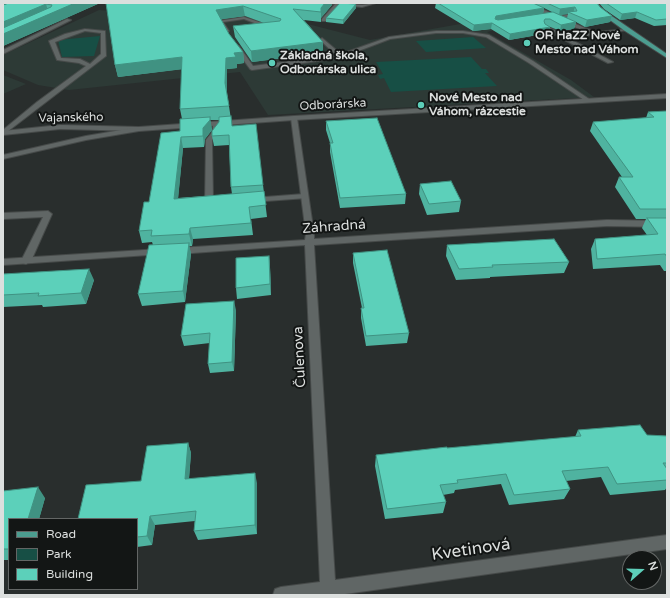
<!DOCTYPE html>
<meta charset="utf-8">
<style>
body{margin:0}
#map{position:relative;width:670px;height:598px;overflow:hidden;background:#292e2d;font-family:"Varela Round",sans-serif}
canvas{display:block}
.frame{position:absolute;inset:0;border:4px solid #dcdfde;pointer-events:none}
.legend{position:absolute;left:8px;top:518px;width:130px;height:72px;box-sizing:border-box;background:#131615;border:1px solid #636665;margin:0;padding:5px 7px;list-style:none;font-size:12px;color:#dcdfde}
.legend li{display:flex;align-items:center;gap:8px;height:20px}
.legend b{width:20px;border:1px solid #636665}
.north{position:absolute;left:622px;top:550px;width:40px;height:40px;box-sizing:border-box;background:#131615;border:1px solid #636665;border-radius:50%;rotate:70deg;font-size:11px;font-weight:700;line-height:16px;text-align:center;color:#dcdfde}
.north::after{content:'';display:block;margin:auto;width:14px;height:18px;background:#5dceb9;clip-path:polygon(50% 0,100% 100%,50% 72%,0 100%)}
</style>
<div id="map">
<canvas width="670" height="598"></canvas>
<div class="frame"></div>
<ul class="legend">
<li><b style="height:5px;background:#4c9d90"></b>Road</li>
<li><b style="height:11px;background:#174f45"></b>Park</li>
<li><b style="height:11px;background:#5cd0ba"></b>Building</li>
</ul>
<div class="north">N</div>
</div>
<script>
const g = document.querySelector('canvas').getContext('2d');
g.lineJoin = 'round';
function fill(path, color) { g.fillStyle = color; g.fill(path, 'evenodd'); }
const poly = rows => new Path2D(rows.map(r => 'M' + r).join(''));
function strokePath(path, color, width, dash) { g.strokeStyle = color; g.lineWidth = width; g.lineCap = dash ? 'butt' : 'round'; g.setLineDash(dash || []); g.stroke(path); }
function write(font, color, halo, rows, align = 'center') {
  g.font = font + ' "Varela Round",sans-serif'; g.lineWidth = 4; g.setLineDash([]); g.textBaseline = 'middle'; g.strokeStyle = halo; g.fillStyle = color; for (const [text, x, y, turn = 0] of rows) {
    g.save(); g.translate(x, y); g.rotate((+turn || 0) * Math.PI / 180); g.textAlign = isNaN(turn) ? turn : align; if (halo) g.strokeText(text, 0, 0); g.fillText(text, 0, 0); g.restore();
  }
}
const built = poly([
 [226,3,370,40,477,21,495,30,487,32,571,80,594,97,268,115,240,72,69,90,38,85,3,70,3,55,99,10,121,12],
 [3,75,26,84,3,94]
]);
const green = poly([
 [100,36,94,56,62,57,58,40],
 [473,37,486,48,426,52,416,41],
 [471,57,482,69,486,69,489,73,485,73,497,86,391,92,384,78,380,79,378,75,383,74,376,62]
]);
const service = poly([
 [336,3,340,4,326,21,322,21,322,19,336,3],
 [572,14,574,16,557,18,555,17,572,14],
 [244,17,274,27,274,28,270,29,244,19,223,22,229,31,227,32,218,21,244,17],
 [67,19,71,20,3,54,3,50,67,19],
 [544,27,548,27,566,36,599,32,597,34,570,39,613,62,608,63,544,29,544,27],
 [85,29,105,31,106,56,3,135,3,130,37,102,86,66,79,63,57,60,49,41,65,34,85,29],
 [85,31,101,33,101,54,90,64,80,59,61,58,55,42,85,31],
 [436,31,463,31,489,35,533,61,592,101,587,102,529,63,486,37,463,33,436,33,390,39,340,58,252,70,250,69,234,47,239,46,253,66,336,55,320,40,322,38,341,54,389,37,436,31],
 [216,123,219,125,219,131,212,140,213,201,218,203,209,206,205,204,206,140,213,131,213,125,216,123],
 [304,194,308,196,307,198,252,202,248,200,252,198,304,194],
 [48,211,52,214,31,261,26,264,23,263,21,261,43,217,3,219,3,213,48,211]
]);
const minor = poly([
 [322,3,362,5,376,3,362,7,322,3],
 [522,3,528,3,585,28,597,32,627,29,629,30,595,34,581,30,522,3],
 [294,116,297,118,314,234,314,239,607,220,667,221,667,227,607,226,314,245,335,580,667,535,667,549,338,595,273,595,275,589,281,587,320,582,305,245,178,254,173,251,178,248,305,240,306,234,291,118,294,116],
 [60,125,139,127,142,129,139,131,60,129,3,135,3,131,60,125],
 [160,249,163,250,165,252,163,254,3,265,3,259,160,249]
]);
const secondary = poly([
 [667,94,667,98,294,120,139,131,86,140,3,159,3,155,86,136,139,127,294,116,667,94]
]);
const primary = poly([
 [593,3,597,3,603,10,667,54,667,58,625,31,599,12,593,3]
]);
const wall = poly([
 [9,3,100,3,3,46],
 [106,3,332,5,321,18,321,22,304,20,323,42,323,53,252,62,235,37,233,26,264,23,245,16,221,19,229,34,243,52,244,63,237,64,237,68,227,69,227,93,232,126,263,185,267,217,251,219,253,235,193,239,192,246,189,246,191,254,185,302,142,306,138,294,153,245,152,242,142,243,139,231,149,202,180,131,182,119,180,109,182,69,118,77,115,65],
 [210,120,219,120,219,122,212,136,214,146,229,145,231,187,232,194,178,198,183,148,204,147,205,139,212,130],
 [436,3,597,3,600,7,612,16,610,22,585,27,576,22,574,29,560,31,548,26,550,27,549,33,509,40,491,29,473,31,435,8],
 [544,8,552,12,543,14],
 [568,14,567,18,559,15],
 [599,3,667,3,667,25,654,26,635,18,620,20,604,9],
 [356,4,356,8,343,24,326,22,326,18],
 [667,111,667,271,664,271,660,265,593,269,591,249,595,239,647,235,642,228,646,219,636,219,615,187,619,177,622,177,590,131,593,122,646,118,648,112],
 [326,121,406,194,405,204,340,208,330,152,330,143,326,130],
 [420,184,461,201,459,212,427,215,419,194],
 [447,245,569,262,564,273,490,277,490,278,456,280,446,256],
 [353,253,409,333,407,343,366,346,361,318,361,308,362,308,353,263],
 [269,256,270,267,271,295,237,299,236,288],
 [3,274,94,280,86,304,43,307,42,305,3,307],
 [236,310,234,371,210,373,208,364,210,343,184,346,181,336],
 [578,430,647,435,667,436,667,487,665,490,610,495,601,477,566,481,570,489,564,499,509,505,501,484,455,490,454,493,443,495,446,502,443,513,385,519,375,466,376,455,575,437],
 [188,443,191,453,189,479,257,483,257,534,198,540,194,531,195,521,155,525,152,545,137,547,137,519,141,481],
 [3,491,45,498,39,519,9,519,9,560,3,560]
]);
const shadedWall = poly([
 [75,3,100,3,3,46,3,22,46,4,49,14],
 [325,3,332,3,332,5,321,18,321,22,321,8],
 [356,4,356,8,343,24,343,20],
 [243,6,245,16,217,20,216,10],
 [575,7,573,13,568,12,568,14,559,15,560,9],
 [544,8,543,14,495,23,496,16],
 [637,12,635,18,620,20,622,14],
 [612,16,610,22,585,27,587,20],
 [576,22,574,29,560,31,561,25],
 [492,23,491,29,473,31,474,25],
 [550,27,549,33,509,40,510,34],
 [323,42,323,53,252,62,251,51],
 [243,52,244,63,237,64,237,68,227,69,227,95,225,83,226,58,234,53],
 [182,57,184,69,118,77,115,65],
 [210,117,212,130,205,139,204,147,203,136,203,128],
 [181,137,183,148,177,210,174,199],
 [190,228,193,239,192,246,189,234],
 [189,243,191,254,185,302,183,291],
 [269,256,270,267,271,295,270,284],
 [89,269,94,280,86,304,81,293],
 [234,301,236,310,234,371,232,362],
 [188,443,191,453,188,489,185,479],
 [255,473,257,483,257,534,255,525],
 [38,487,45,498,39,519,28,519],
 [150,516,155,525,152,545,147,536]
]);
const building = poly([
 [9,3,75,3,3,34,3,28,51,7,52,5,46,4,3,22,3,5,9,3],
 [106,3,325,3,321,8,321,12,293,9,323,42,251,51,233,26,280,21,281,19,243,6,216,10,229,34,243,52,234,53,236,57,226,58,225,83,229,106,180,109,182,57,115,65,106,3],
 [340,3,356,4,343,20,326,18,340,3],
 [438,3,533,3,544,8,496,16,495,19,498,20,553,12,576,22,561,25,550,19,545,19,544,21,545,24,550,27,510,34,492,23,474,25,438,3],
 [547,3,597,3,600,7,612,16,587,20,568,12,577,11,575,7,560,9,547,3],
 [606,3,667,3,667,19,656,20,637,12,622,14,606,3],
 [667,111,667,209,640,209,619,177,633,177,593,122,654,117,648,112,667,111],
 [231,116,232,126,256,124,263,185,231,187,229,135,212,136,212,131,219,122,219,117,231,116],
 [210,117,210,120,203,128,203,136,181,137,174,199,264,191,266,205,249,207,251,223,190,228,189,234,151,236,152,230,139,231,144,202,149,202,161,133,180,131,180,119,210,117],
 [377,118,406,194,340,198,330,143,333,143,326,121,377,118],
 [451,181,461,201,429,204,420,184,451,181],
 [647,218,667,218,667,257,665,254,597,259,595,239,658,234,647,218],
 [554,239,569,262,492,265,493,267,459,269,447,245,554,239],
 [189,243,183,291,138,294,149,245,189,243],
 [387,250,409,333,366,336,361,308,364,308,353,253,387,250],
 [269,256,270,284,236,288,236,258,269,256],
 [89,269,81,293,38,296,39,293,3,295,3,274,89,269],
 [234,301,232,362,208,364,210,333,181,336,186,304,234,301],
 [640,425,647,435,667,436,667,463,663,463,667,469,667,480,617,484,608,467,562,471,570,489,514,495,506,474,457,480,458,483,440,485,446,502,387,509,376,455,447,447,447,448,581,436,578,430,640,425],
 [188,443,185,479,255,473,255,525,194,531,196,511,150,516,147,536,137,537,137,519,78,519,86,485,141,481,147,446,188,443],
 [38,487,28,519,9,519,9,549,3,549,3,491,38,487]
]);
const markers = [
 [527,43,4,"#5dceb9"],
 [272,63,4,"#5dceb9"],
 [421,105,4,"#5dceb9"]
];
const farPoinames = [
 ["OR HaZZ Nové",535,36],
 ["Mesto nad Váhom",535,50],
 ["Základná škola,",280,56],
 ["Odborárska ulica",280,70],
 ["Nové Mesto nad",429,98],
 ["Váhom, rázcestie",429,112]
];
const farStreetnames = [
 ["Odborárska",333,105,-3],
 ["Vajanského",71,118,-1]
];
const streetNames = [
 ["Záhradná",334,227,-4],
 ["Čulenova",300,357,-93]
];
const nearStreetnames = [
 ["Kvetinová",471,550,-8]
];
fill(built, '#2d3a36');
fill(green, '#174f45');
strokePath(service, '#464a49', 2);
strokePath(minor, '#464a49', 2);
strokePath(secondary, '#464a49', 2);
strokePath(primary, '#464a49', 2);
fill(service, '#606665');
fill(minor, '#606665');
fill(secondary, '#606665');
fill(primary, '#4c9d90');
fill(wall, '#4fb3a0');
fill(shadedWall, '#409282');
fill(building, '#5cd0ba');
strokePath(building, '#409282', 1);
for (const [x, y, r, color] of markers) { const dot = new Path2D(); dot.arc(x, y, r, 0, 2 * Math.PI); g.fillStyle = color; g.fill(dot); strokePath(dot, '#131615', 1.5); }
write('bold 12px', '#dcdfde', '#131615', farPoinames, 'left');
write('12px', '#dcdfde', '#131615', farStreetnames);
write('14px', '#dcdfde', '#131615', streetNames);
write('17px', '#dcdfde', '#131615', nearStreetnames);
</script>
